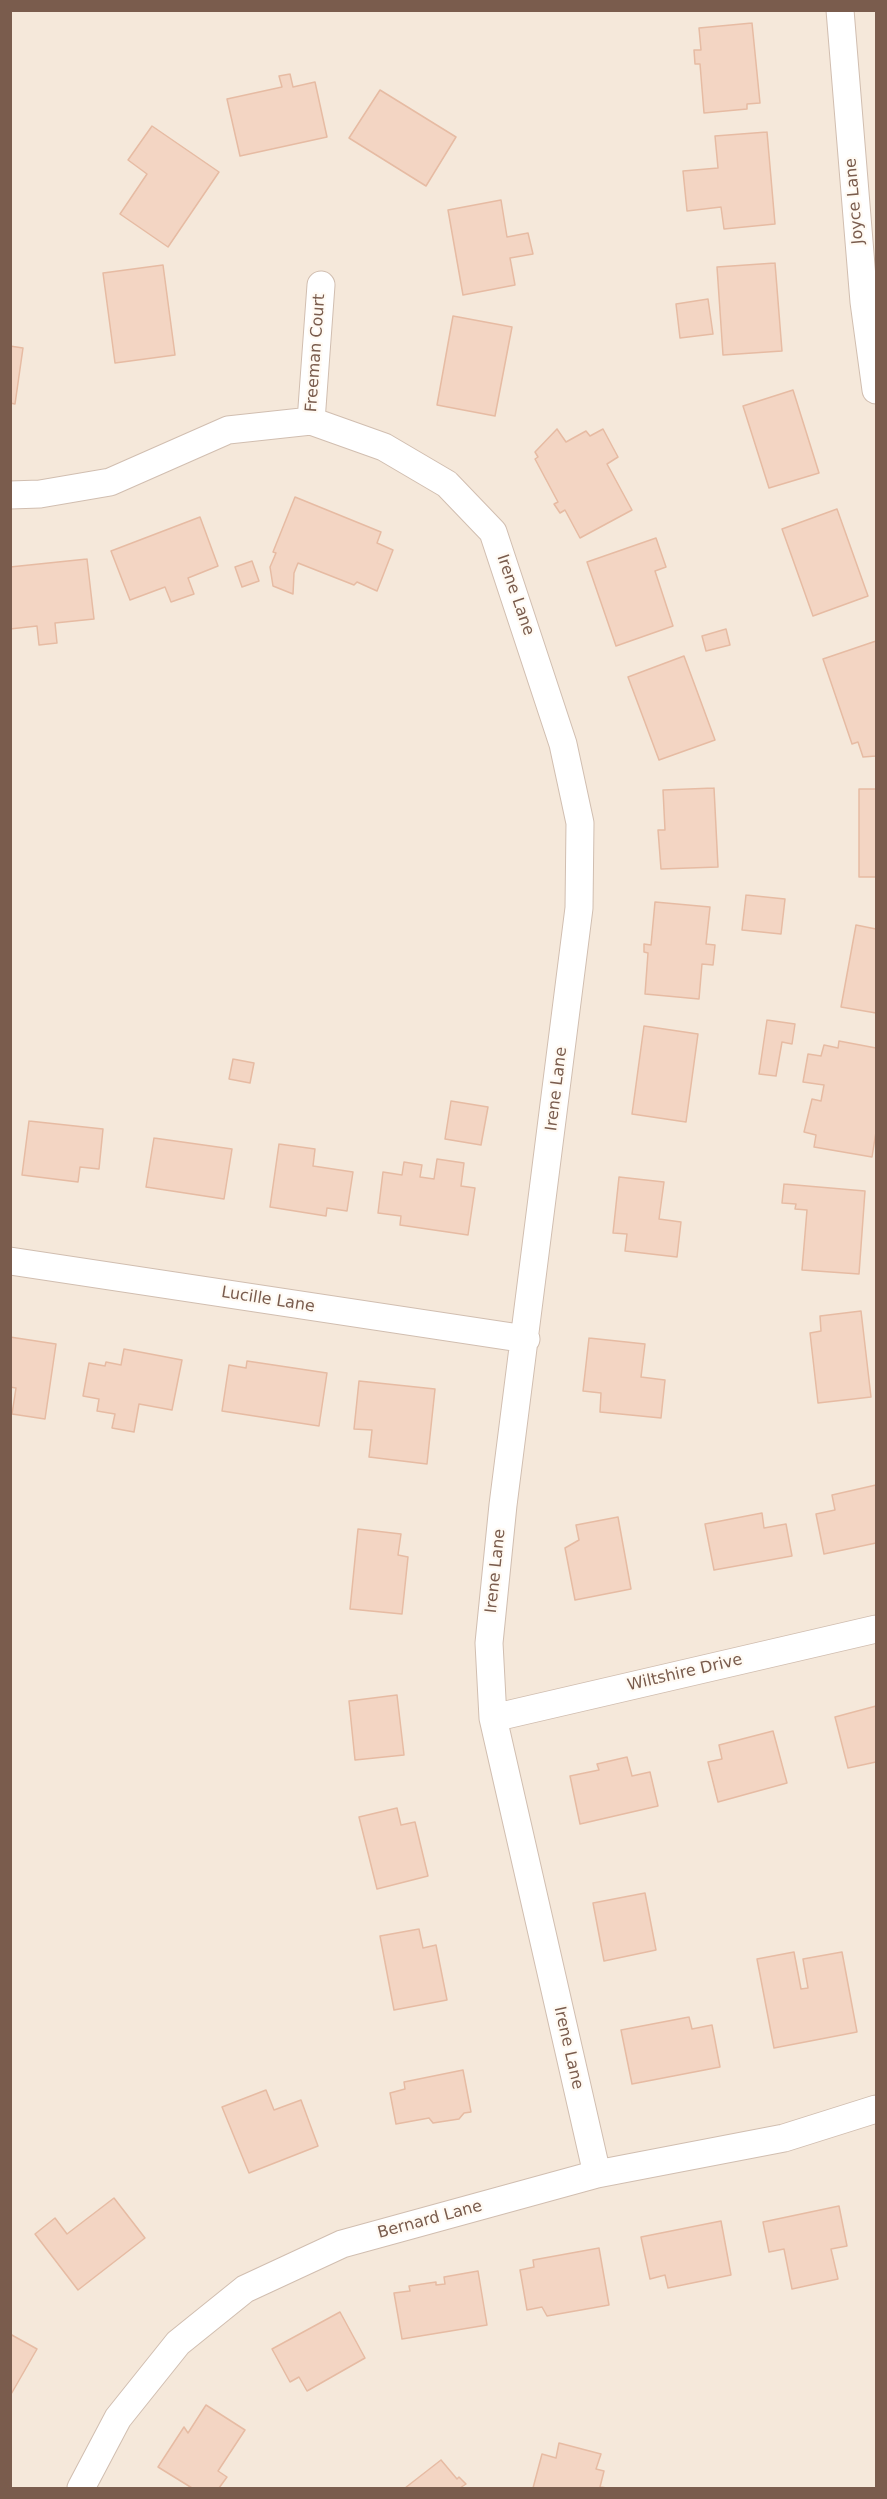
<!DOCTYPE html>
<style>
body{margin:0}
#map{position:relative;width:887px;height:2499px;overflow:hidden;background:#fdf6ec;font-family:"DejaVu Sans",sans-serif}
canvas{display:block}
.frame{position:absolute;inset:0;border:12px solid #7a5c4d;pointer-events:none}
</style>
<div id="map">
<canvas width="887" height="2499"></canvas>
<div class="frame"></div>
</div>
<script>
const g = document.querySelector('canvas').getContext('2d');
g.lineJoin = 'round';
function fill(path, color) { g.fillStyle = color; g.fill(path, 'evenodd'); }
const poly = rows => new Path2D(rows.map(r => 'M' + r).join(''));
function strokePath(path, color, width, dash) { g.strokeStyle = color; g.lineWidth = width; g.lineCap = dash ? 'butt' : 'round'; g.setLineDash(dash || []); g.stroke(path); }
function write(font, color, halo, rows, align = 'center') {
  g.font = font + ' "DejaVu Sans",sans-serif'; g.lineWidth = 4.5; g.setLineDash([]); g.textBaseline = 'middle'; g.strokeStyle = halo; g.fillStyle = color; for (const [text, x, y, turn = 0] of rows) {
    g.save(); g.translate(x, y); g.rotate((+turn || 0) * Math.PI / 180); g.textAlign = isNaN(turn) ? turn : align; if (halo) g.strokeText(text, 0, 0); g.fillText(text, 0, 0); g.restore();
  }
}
const residential = poly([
 [11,11,876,11,876,2488,11,2488]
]);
const building = poly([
 [752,23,760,103,747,104,747,109,704,113,700,64,695,64,694,50,701,50,699,28,752,23],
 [290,74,293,87,315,82,327,137,240,156,227,99,282,87,279,76,290,74],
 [380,90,456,137,426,186,349,138,380,90],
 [152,126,219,172,168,247,120,214,147,174,128,160,152,126],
 [767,132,775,224,724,229,721,207,687,211,683,171,718,168,715,136,767,132],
 [501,200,507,237,528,233,533,254,510,258,515,285,463,295,448,210,501,200],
 [775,263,782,351,723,355,717,267,775,263],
 [163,265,175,355,115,363,103,273,163,265],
 [708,299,713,334,680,338,676,304,708,299],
 [453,316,512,327,495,416,437,405,453,316],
 [10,346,23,348,15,404,10,403,10,346],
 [793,390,819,473,769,488,743,406,793,390],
 [557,429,566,442,586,431,590,436,603,429,618,457,607,464,632,510,580,538,565,510,560,513,554,504,558,502,535,459,538,457,535,452,557,429],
 [295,497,381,532,377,543,393,550,377,591,357,582,354,585,298,563,294,573,293,594,273,586,270,567,276,553,273,552,295,497],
 [837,509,868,596,813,616,782,529,837,509],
 [200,517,218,566,188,578,194,594,171,602,165,587,130,600,111,551,200,517],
 [656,538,666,567,655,571,673,626,616,646,587,562,656,538],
 [87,559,94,619,55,623,57,643,39,645,37,626,10,629,10,567,87,559],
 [252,561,259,581,242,587,235,567,252,561],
 [726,629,730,645,706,651,702,636,726,629],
 [876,641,876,756,863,757,858,742,852,744,823,659,876,641],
 [684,656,715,740,659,760,628,677,684,656],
 [714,788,718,867,661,869,658,830,665,830,663,790,714,788],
 [859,789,876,789,876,877,859,877,859,789],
 [746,895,785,899,781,934,742,930,746,895],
 [655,902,710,907,706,944,715,945,713,965,702,964,699,999,645,994,648,953,644,952,644,944,651,945,655,902],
 [856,925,876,929,876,1013,841,1007,856,925],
 [767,1020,795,1024,792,1044,782,1042,776,1076,759,1074,767,1020],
 [644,1026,698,1034,686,1122,632,1114,644,1026],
 [839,1041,876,1048,876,1132,872,1157,814,1147,816,1135,804,1132,812,1099,821,1101,824,1085,803,1082,808,1054,821,1056,824,1045,838,1048,839,1041],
 [233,1059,254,1063,250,1083,229,1079,233,1059],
 [451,1101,488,1107,481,1145,445,1139,451,1101],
 [29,1121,103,1129,99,1169,80,1167,78,1182,22,1175,29,1121],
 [154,1138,232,1149,224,1199,146,1187,154,1138],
 [279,1144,315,1149,313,1166,353,1172,347,1211,327,1208,326,1216,270,1207,279,1144],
 [437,1159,464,1163,461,1186,475,1188,468,1235,400,1225,401,1216,378,1213,383,1172,402,1175,404,1162,422,1165,420,1177,434,1179,437,1159],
 [619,1177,664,1182,659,1219,681,1222,677,1257,625,1251,627,1234,613,1233,619,1177],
 [784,1184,865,1191,859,1274,802,1270,807,1210,795,1209,796,1204,782,1203,784,1184],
 [861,1311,871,1397,818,1403,810,1333,821,1331,820,1316,861,1311],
 [10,1337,56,1344,45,1419,12,1414,16,1388,10,1387,10,1337],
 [589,1338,645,1344,641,1377,665,1380,661,1418,600,1412,601,1393,583,1391,589,1338],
 [124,1349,182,1360,172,1410,139,1404,134,1432,112,1428,115,1414,97,1411,99,1399,83,1396,89,1363,105,1366,106,1362,121,1365,124,1349],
 [247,1361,327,1373,319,1426,222,1411,229,1365,246,1368,247,1361],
 [359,1381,435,1389,427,1464,369,1457,372,1430,354,1429,359,1381],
 [876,1485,876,1543,824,1554,816,1514,835,1510,832,1495,876,1485],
 [762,1513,764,1528,786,1524,792,1556,714,1570,705,1524,762,1513],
 [618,1517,631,1589,575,1600,565,1548,579,1540,576,1525,618,1517],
 [358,1529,401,1534,398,1555,408,1557,402,1614,350,1609,358,1529],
 [397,1695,404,1755,355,1760,349,1701,397,1695],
 [876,1706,876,1762,848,1768,835,1717,876,1706],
 [773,1731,787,1783,718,1802,708,1762,722,1759,719,1745,773,1731],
 [627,1757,632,1776,650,1772,658,1806,580,1824,570,1776,599,1770,597,1764,627,1757],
 [397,1808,401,1825,415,1822,428,1876,377,1889,359,1817,397,1808],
 [645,1893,656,1950,604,1961,593,1903,645,1893],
 [419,1929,423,1948,436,1945,447,2000,394,2010,380,1936,419,1929],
 [794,1952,801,1989,808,1988,803,1959,842,1952,857,2032,774,2048,757,1959,794,1952],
 [689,2017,692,2029,712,2025,720,2067,632,2084,621,2030,689,2017],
 [463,2070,471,2112,464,2113,459,2119,433,2123,429,2118,396,2124,390,2093,405,2089,404,2082,463,2070],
 [266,2090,274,2110,301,2100,318,2146,249,2173,222,2107,266,2090],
 [114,2198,145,2238,78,2290,35,2234,55,2218,67,2234,114,2198],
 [839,2206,847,2246,831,2249,838,2279,792,2289,784,2249,769,2252,763,2222,839,2206],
 [721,2221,731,2275,668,2288,665,2275,650,2279,641,2237,721,2221],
 [599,2248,609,2305,547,2316,542,2307,527,2310,520,2270,534,2267,533,2260,599,2248],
 [478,2271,487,2325,402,2339,394,2293,410,2291,409,2286,436,2282,436,2285,445,2284,444,2277,478,2271],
 [340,2312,365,2358,307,2391,299,2377,290,2382,272,2349,340,2312],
 [10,2334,37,2349,10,2396,10,2334],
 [206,2405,245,2430,218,2471,227,2477,219,2488,192,2488,158,2467,184,2427,188,2433,206,2405],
 [559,2443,601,2454,596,2469,604,2471,600,2487,607,2488,533,2488,542,2454,556,2458,559,2443],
 [441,2460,457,2479,459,2477,466,2484,460,2488,405,2488,441,2460]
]);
const minor = poly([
 [840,10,864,302,876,390],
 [311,421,321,285],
 [10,495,40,494,110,482,228,430,311,421,384,447,447,484,493,532,563,744,580,823,579,908,503,1505,489,1643,493,1718,597,2174],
 [10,1261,526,1339],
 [493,1718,876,1629],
 [81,2488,118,2418,178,2343,245,2289,342,2244,597,2174,784,2138,876,2109]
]);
const streetNames = [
 ["Joyce Lane",855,201,-95],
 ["Freeman Court",316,353,-86],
 ["Irene Lane",515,595,71],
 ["Irene Lane",557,1089,-83],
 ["Lucille Lane",268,1300,9],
 ["Irene Lane",496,1571,-84],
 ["Wiltshire Drive",685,1673,-13],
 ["Irene Lane",568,2048,77],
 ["Bernard Lane",430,2220,-15]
];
fill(residential, '#f5e8da');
fill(building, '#f3d5c3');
strokePath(building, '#e6bba3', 1.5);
strokePath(minor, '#d1beb0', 29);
strokePath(minor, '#fff', 27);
write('16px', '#7a5c4d', '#fffaf3', streetNames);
</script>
